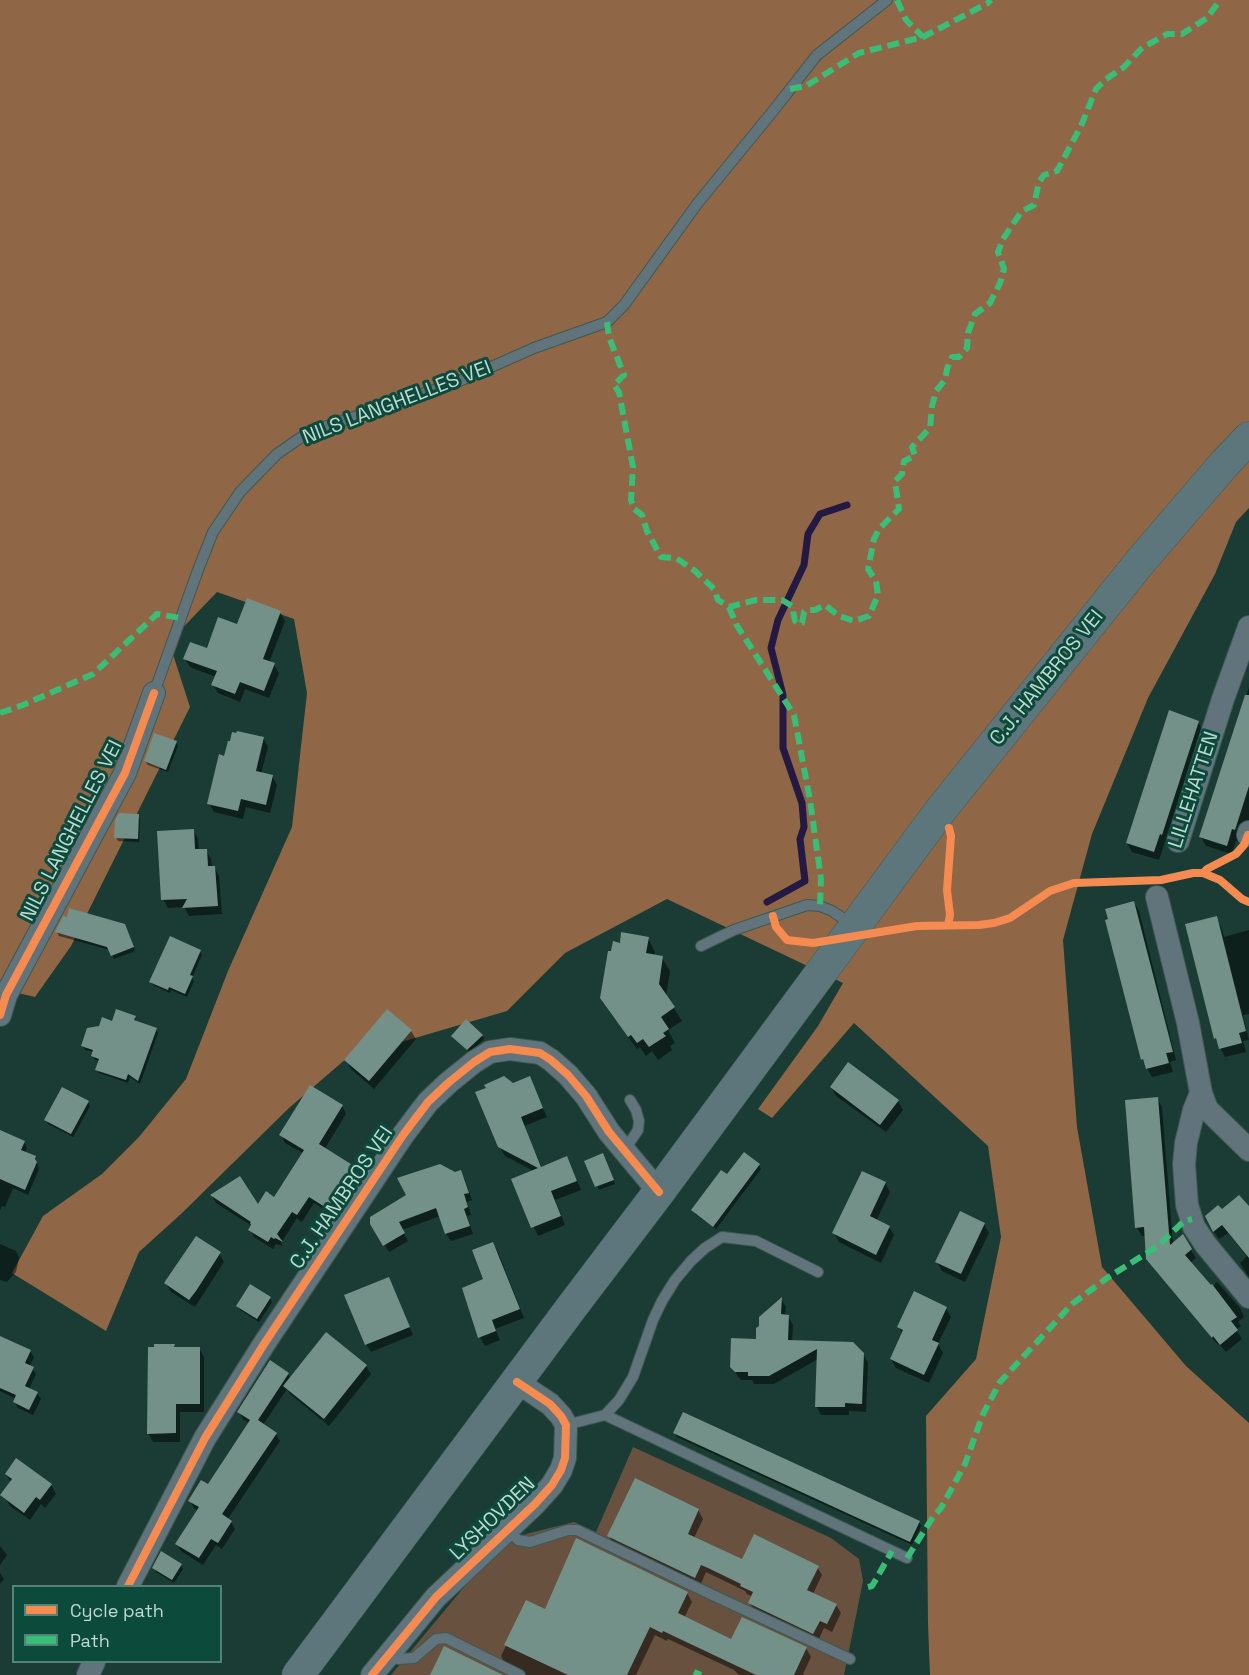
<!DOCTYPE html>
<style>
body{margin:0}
#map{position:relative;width:1249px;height:1675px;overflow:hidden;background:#1a3c34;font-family:"Space Grotesk",sans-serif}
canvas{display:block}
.legend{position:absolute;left:12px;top:1585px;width:210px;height:78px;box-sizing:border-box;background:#0c4a3c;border:2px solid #538377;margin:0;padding:8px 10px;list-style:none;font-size:18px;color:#bdd9d0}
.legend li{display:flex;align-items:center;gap:12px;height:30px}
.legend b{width:30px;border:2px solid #538377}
</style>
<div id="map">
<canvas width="1249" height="1675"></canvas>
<ul class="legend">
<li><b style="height:8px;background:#f68b52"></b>Cycle path</li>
<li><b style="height:8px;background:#3abd76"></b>Path</li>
</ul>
</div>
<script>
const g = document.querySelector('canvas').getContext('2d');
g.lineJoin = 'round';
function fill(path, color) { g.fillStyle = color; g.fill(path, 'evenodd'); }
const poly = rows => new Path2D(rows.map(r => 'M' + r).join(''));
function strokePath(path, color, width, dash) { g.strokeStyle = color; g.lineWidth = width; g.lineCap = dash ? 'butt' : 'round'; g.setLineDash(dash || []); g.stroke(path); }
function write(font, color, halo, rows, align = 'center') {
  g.font = font + ' "Space Grotesk",sans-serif'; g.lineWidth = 6; g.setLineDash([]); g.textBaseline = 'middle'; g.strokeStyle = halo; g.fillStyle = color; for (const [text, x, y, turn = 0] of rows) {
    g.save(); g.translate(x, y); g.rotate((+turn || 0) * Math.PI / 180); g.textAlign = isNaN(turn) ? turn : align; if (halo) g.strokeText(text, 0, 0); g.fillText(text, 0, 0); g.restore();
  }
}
const green = poly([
 [633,1447,831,1538,859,1559,863,1581,844,1675,391,1675,494,1551,526,1534,574,1522,596,1532]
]);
const forest = poly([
 [0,0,1249,0,1249,508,1236,522,1215,574,1148,698,1092,834,1063,940,1077,1127,1102,1267,1186,1366,1249,1423,1249,1675,930,1675,928,1624,926,1416,976,1359,1001,1237,988,1146,854,1023,772,1118,758,1109,818,1026,843,983,667,899,565,953,507,1011,347,1058,289,1108,181,1214,139,1252,106,1331,12,1273,43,1216,102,1174,139,1137,186,1079,228,971,292,827,307,693,294,619,217,592,169,642,190,707,71,946,35,997,0,989]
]);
const shadow = poly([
 [280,612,285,621,269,663,274,665,279,673,269,698,245,689,240,702,218,693,213,685,216,677,190,667,185,659,207,650,238,626],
 [1249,687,1249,828,1239,842,1236,841,1232,854,1206,846,1201,837],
 [1198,722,1203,731,1167,843,1165,842,1159,860,1132,852,1127,843],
 [263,738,268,747,261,774,272,776,277,785,270,813,246,807,243,819,214,812,209,803,225,757],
 [176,743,178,746,168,772,148,765,145,761],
 [138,815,140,819,139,842,118,841,116,837],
 [193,830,198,839,199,850,206,850,211,859,212,867,214,867,219,876,222,914,189,916,184,907,168,908,163,899],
 [1134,903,1139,911,1176,1060,1170,1062,1173,1072,1152,1077,1142,1059],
 [1216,918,1221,927,1224,937,1249,930,1249,1014,1243,1015,1249,1040,1243,1041,1246,1052,1225,1057,1216,1039,1187,925],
 [126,929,135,951,114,959,110,950,59,936,57,932],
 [648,938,655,952,655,956,662,958,670,971,666,996,682,1021,668,1030,675,1043,670,1046,672,1050,658,1060,652,1051,646,1056,640,1047,637,1049,610,1012,602,998,612,953,621,944],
 [200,951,202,955,192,978,194,981,187,997,171,990,170,993,153,985,151,982],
 [135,1017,136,1023,156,1029,158,1033,140,1084,130,1077,128,1083,99,1073,97,1069,100,1061,95,1060,93,1056,94,1052,85,1050,83,1046,113,1023],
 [411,1031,416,1039,374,1089,351,1069,346,1060],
 [482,1035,484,1039,470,1053,453,1036],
 [529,1078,547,1117,524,1126,542,1168,571,1166,581,1190,555,1200,565,1225,538,1236,513,1180,534,1171,505,1156,499,1146,513,1085],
 [831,1087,898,1101,903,1110,886,1132,836,1096],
 [1157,1098,1162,1107,1173,1244,1191,1250,1196,1258,1190,1263,1211,1288,1217,1282,1240,1308,1244,1317,1238,1322,1241,1326,1236,1330,1242,1339,1226,1352,1219,1344,1218,1345,1153,1267,1146,1236,1142,1236,1137,1228],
 [88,1102,90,1106,73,1137,48,1124,46,1120],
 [342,1106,346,1114,324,1150,353,1167,358,1175,333,1215,314,1203,302,1222,297,1218,281,1243,283,1246,276,1244,273,1249,254,1237,250,1230,252,1226,216,1203,212,1196,258,1207,274,1199,303,1153,285,1143,281,1135],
 [0,1132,24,1142,27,1148,25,1153,35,1157,39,1169,28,1195,13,1188,5,1207,2,1206,0,1210],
 [605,1158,615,1184,599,1190,586,1162],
 [759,1165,761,1169,716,1229,695,1214,693,1211],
 [461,1172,465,1180,472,1200,467,1202,471,1215,467,1216,473,1234,451,1241,446,1234,440,1216,402,1230,408,1241,389,1252,372,1224,455,1174],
 [885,1183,890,1192,876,1221,889,1227,894,1235,881,1263,839,1242,834,1233],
 [1249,1209,1249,1277,1240,1263,1247,1256,1228,1233,1219,1239,1213,1230,1221,1211],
 [984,1224,989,1233,965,1282,942,1271,937,1262],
 [0,1244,16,1251,19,1258,16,1272,7,1282,0,1280],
 [493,1244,498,1252,524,1318,495,1329,500,1340,485,1346,480,1337,464,1289,485,1280],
 [219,1253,224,1262,195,1307,171,1292,166,1283],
 [389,1278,413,1335,371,1352,366,1344],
 [270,1298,272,1302,259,1322,240,1310,238,1306],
 [781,1299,786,1307,785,1316,788,1316,793,1325,792,1342,863,1354,868,1363,866,1412,849,1411,849,1415,821,1415,816,1406,818,1359,774,1384,754,1384,752,1380,741,1380,737,1375,732,1366,757,1340],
 [946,1308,951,1317,938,1344,943,1353,929,1383,896,1368,891,1359,903,1335,899,1327],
 [0,1337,30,1351,34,1357,29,1367,32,1368,36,1374,29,1389,37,1393,41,1399,33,1415,18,1408,15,1402,16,1399,0,1391],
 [174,1346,175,1348,199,1348,204,1357,204,1412,180,1412,180,1442,153,1442,148,1433],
 [366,1366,371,1374,329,1426,290,1394,287,1389,263,1425,276,1434,280,1441,227,1520,231,1522,235,1529,222,1549,216,1545,203,1565,181,1551,177,1544,198,1511,194,1508,190,1501,209,1487,250,1424,243,1419,239,1412,288,1374,291,1379],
 [675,1433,919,1522,921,1526,912,1545,677,1437],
 [6,1474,51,1485,56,1494,45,1508,41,1504,30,1520,10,1506,5,1497,11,1483],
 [698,1510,703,1519,694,1538,743,1561,817,1567,822,1575,813,1594,836,1605,841,1613,832,1632,824,1628,818,1641,755,1612,750,1603,753,1597,747,1594,745,1591,706,1572,700,1586,614,1545,609,1536],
 [0,1546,7,1555,0,1565],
 [181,1565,183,1569,174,1583,156,1572,154,1568],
 [0,1573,4,1579,0,1584],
 [687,1593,692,1602,684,1618,732,1641,806,1648,811,1657,803,1674,804,1675,739,1675,734,1670,668,1639,667,1641,655,1635,636,1675,526,1675,506,1665,501,1656,527,1602,545,1611]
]);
const stream = poly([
 [767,902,805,881,800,839,804,827,802,803,783,748,783,695,771,648,778,620,804,565,808,534,820,514,847,505]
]);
const building = poly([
 [247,598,281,611,263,659,275,663,264,691,240,682,235,694,211,685,217,671,183,659,190,642,207,648,218,617,237,624],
 [1245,695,1249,695,1249,786,1235,830,1232,829,1227,846,1199,837],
 [1169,710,1199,721,1162,835,1160,834,1154,852,1126,843],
 [237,731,264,737,256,771,273,775,266,805,241,799,238,811,207,804,219,754,224,756,228,741,230,741,232,732,236,733],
 [154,733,177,741,166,770,144,761],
 [119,813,139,814,138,839,114,838,115,820],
 [194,829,195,849,207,849,208,866,215,866,218,906,182,908,187,899,161,900,157,831],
 [1134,901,1173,1052,1166,1053,1169,1063,1146,1069,1143,1059,1141,1060,1105,920,1108,919,1105,909],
 [69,908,125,924,134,947,111,956,107,947,55,932,63,916,67,917],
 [1217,916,1246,1031,1239,1033,1242,1043,1219,1049,1216,1038,1214,1039,1185,924],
 [621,932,649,937,646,953,663,956,659,984,675,1007,661,1017,669,1029,663,1033,666,1036,649,1047,643,1039,637,1043,631,1035,628,1037,600,998,608,951,611,951,613,941,620,943],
 [170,936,201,950,190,975,193,976,185,994,169,987,168,990,149,982],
 [116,1009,136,1016,134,1020,157,1028,138,1081,128,1074,126,1080,95,1070,99,1059,91,1056,93,1050,81,1046,87,1028,99,1026,102,1017,112,1021],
 [387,1009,412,1030,369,1081,344,1060],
 [466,1019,483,1035,467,1050,451,1036],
 [848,1062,899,1100,880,1125,830,1087],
 [504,1076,513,1083,530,1076,543,1108,521,1117,541,1167,567,1156,577,1181,551,1191,561,1216,531,1228,511,1179,538,1168,498,1147,475,1092,486,1088,484,1085],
 [310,1085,343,1105,319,1144,354,1166,328,1209,309,1197,297,1215,292,1212,277,1234,283,1242,275,1238,274,1239,271,1237,268,1242,248,1230,251,1225,250,1223,251,1222,210,1195,240,1176,258,1204,266,1191,274,1197,304,1150,279,1135],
 [62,1087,89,1101,71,1134,44,1120],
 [1158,1097,1170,1245,1183,1234,1192,1249,1185,1255,1211,1285,1212,1284,1237,1317,1231,1321,1238,1330,1220,1345,1213,1336,1212,1338,1146,1259,1144,1227,1135,1228,1125,1100],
 [0,1130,25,1141,21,1150,36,1156,35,1159,37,1162,25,1190,0,1179],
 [744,1152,760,1164,713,1227,691,1210,721,1170,727,1174],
 [603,1153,614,1180,595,1187,584,1161],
 [440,1164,455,1172,461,1170,469,1193,464,1194,468,1207,464,1209,470,1226,445,1234,436,1208,399,1222,405,1233,383,1246,370,1224,370,1217,406,1195,397,1178],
 [862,1171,886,1182,870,1216,890,1226,876,1255,832,1233],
 [1239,1195,1249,1206,1249,1258,1222,1225,1213,1232,1205,1216,1218,1205,1222,1209],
 [960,1211,985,1223,961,1274,935,1262],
 [196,1236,221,1252,196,1291,189,1300,164,1283],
 [493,1242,520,1309,492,1320,496,1331,478,1338,462,1288,483,1279,472,1250],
 [389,1277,410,1327,365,1345,344,1295],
 [250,1284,271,1297,257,1319,236,1306],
 [914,1291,947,1307,932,1340,939,1343,924,1375,890,1359,903,1330,897,1327],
 [782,1297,781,1314,789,1315,788,1340,853,1342,864,1353,862,1404,845,1403,845,1407,815,1407,817,1349,769,1376,748,1376,748,1372,735,1372,730,1367,731,1338,756,1339,756,1328,759,1326,759,1317],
 [326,1332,367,1365,324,1419,283,1386],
 [0,1336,31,1350,25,1363,34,1367,25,1386,38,1392,29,1410,13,1402,16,1395,0,1388],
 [154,1344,175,1344,174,1347,200,1347,200,1404,176,1404,176,1433,147,1434,148,1347,154,1347],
 [270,1360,289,1373,258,1420,277,1433,222,1514,232,1521,218,1543,211,1539,199,1558,175,1544,199,1507,188,1501,201,1480,208,1484,250,1420,237,1412],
 [683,1412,920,1521,910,1542,673,1433],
 [16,1458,52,1484,40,1500,36,1497,24,1513,0,1495,12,1479,5,1474],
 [635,1478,699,1509,688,1534,742,1559,754,1534,819,1566,807,1590,837,1604,827,1624,820,1621,813,1634,748,1603,753,1592,740,1586,741,1584,708,1568,701,1565,695,1578,607,1536],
 [576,1538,688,1592,678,1613,731,1639,742,1617,807,1647,794,1675,756,1675,663,1631,662,1633,650,1627,627,1675,568,1675,504,1645,526,1600,545,1609],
 [161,1551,182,1564,172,1580,152,1568],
 [444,1646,454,1651,503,1675,430,1675]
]);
const service = poly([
 [154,693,198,570,213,532,240,492,277,454,300,438,324,427,455,383,534,348,607,322,624,305,697,204,773,111,817,55,887,0],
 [701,946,734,930,807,905,820,906,832,911,853,925],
 [624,1151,638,1130,639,1121,636,1110,630,1100],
 [605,1415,619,1400,633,1377,653,1320,662,1301,675,1280,691,1261,705,1248,722,1237,756,1241,818,1272],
 [566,1425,605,1415,907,1558],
 [508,1529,518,1540,530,1542,568,1530,577,1530,704,1591,850,1659],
 [386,1656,398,1659,414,1658,436,1639,446,1638,520,1675]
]);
const minor = poly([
 [1248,835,1249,832],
 [1178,841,1223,699,1249,627],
 [1157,897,1188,1023,1201,1093,1207,1109,1249,1150],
 [0,1015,6,995,125,773,154,693],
 [1201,1093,1194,1110,1186,1143,1184,1164,1187,1205,1194,1227,1206,1245,1249,1297],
 [128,1586,205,1438,264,1344,403,1135,428,1102,448,1083,474,1062,490,1052,510,1049,540,1053,551,1060,568,1075,586,1096,609,1132,659,1192],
 [88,1675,94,1662],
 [372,1675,436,1597,535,1504,552,1485,561,1470,565,1458,566,1425,561,1416,550,1404,517,1382]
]);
const secondary = poly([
 [298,1675,571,1308,659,1192,940,811,1140,562,1225,463,1249,438]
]);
const quiet = poly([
 [897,0,906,20,923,37],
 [790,89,806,86,859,53,923,37,988,3,991,0],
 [607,322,609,337,624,375,614,385,619,392,633,467,631,500,634,509,642,515,647,531,661,557,676,558,695,571,714,589,718,600,729,607,756,600,782,600,792,606,795,621,798,624,802,623,804,612,807,610,815,610,825,605,839,616,854,621,869,616,878,595,876,581,868,569,874,539,879,529,899,509,895,481,902,474,904,461,915,456,912,447,930,428,932,406,936,391,945,380,947,369,952,357,959,357,967,348,968,333,975,314,990,303,1000,283,1004,269,998,252,1003,239,1021,212,1034,205,1039,182,1044,175,1057,171,1081,126,1096,89,1106,79,1124,67,1142,48,1167,34,1182,34,1207,18,1220,0],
 [729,607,736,624,794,715,810,800,821,879,820,906],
 [0,713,23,705,93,674,157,614,180,618],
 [907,1558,933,1517,941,1508,965,1464,983,1414,1000,1382,1072,1304,1107,1278,1158,1246,1184,1221,1192,1219],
 [868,1587,872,1586,875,1581,892,1551],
 [694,1672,701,1675]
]);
const cycleway = poly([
 [1248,835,1244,845,1236,854,1207,869,1203,873,1220,880,1242,899,1249,902],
 [773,916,776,927,787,940,813,943,917,926,979,925,994,923,1010,918,1050,891,1074,883,1161,880,1193,873,1203,873],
 [948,925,950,915,947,890,951,836,949,828],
 [0,1015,6,995,125,773,154,693],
 [128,1586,205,1438,264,1344,403,1135,428,1102,448,1083,474,1062,490,1052,510,1049,540,1053,551,1060,568,1075,586,1096,609,1132,659,1192],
 [372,1675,436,1597,535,1504,552,1485,561,1470,565,1458,566,1425,561,1416,550,1404,517,1382]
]);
const streetNames = [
 ["NILS LANGHELLES VEI",397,403,-21],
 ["C.J. HAMBROS VEI",1047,678,-51],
 ["LILLEHATTEN",1194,790,-72],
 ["NILS LANGHELLES VEI",72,831,-63],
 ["C.J. HAMBROS VEI",342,1198,-56],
 ["LYSHOVDEN",493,1519,-44]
];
fill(green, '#68523f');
fill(forest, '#8f6646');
fill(shadow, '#0007');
strokePath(stream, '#231943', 7);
fill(building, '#739189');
strokePath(service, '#3d5952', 12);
strokePath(minor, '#3d5952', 24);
strokePath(secondary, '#3d5952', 33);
strokePath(service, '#61747b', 10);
strokePath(minor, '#61747b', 22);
strokePath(secondary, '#5d767b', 32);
strokePath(quiet, '#3abd76', 6, [12, 6]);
strokePath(cycleway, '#f68b52', 8);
write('20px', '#bdd9d0', '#0c4a3c', streetNames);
</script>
